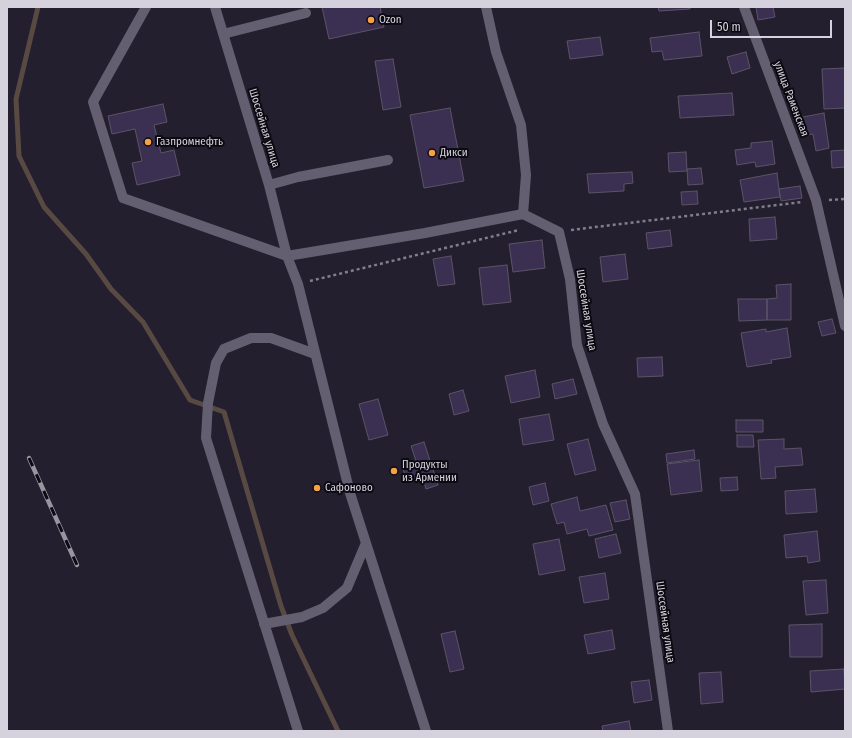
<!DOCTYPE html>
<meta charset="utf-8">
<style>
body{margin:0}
#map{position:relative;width:852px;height:738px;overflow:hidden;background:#241f2e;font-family:"Fira Sans Condensed",sans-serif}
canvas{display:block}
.frame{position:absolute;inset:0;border:8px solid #d5d2dd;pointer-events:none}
.scale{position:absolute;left:710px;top:20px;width:122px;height:18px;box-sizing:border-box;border:2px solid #d5d2dd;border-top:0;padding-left:5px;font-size:12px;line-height:14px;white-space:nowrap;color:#d5d2dd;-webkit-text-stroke:3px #0c0a11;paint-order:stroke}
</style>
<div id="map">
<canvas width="852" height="738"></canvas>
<div class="frame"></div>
<div class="scale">50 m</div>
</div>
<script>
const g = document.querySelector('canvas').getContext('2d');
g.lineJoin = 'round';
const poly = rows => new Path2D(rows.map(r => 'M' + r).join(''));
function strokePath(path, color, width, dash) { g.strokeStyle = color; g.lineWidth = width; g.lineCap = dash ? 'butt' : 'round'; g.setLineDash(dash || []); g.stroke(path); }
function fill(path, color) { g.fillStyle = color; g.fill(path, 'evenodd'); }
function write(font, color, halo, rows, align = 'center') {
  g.font = font + ' "Fira Sans Condensed",sans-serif'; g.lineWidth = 4; g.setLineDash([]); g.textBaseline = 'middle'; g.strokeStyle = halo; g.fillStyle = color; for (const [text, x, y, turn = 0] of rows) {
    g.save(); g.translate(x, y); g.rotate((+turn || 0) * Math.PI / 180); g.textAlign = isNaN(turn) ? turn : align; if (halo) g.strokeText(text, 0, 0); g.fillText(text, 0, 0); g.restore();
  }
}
const stream = poly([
 [38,7,16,99,19,156,44,207,86,254,111,289,143,322,190,400,224,412,281,606,292,635,338,731]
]);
const building = poly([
 [322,7,380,7,384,27,329,39,322,7],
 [658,7,690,7,690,9,659,11,658,7],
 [756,7,773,7,775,17,758,20,756,7],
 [699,32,702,56,664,60,662,51,652,52,650,38,699,32],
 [600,37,603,55,570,59,567,41,600,37],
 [746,52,750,68,732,74,727,57,746,52],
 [393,59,401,107,383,110,375,61,393,59],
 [845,68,845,108,824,109,822,69,845,68],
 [732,93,734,115,680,118,678,96,732,93],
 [163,104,167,122,154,125,161,153,174,150,180,175,137,185,132,163,142,161,135,129,112,134,108,116,163,104],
 [450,108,464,181,424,188,410,115,450,108],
 [824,113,829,148,816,151,813,134,801,136,798,118,824,113],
 [772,141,775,164,756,167,755,162,737,165,735,150,751,148,751,143,772,141],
 [845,150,845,167,832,168,831,151,845,150],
 [686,152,687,171,669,172,668,153,686,152],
 [701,168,703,184,688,185,687,169,701,168],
 [632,172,633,183,624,184,624,191,589,193,587,174,632,172],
 [777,173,780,197,744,202,740,180,777,173],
 [800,186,802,198,781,201,779,189,800,186],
 [697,191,698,204,682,205,681,192,697,191],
 [775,217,777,239,750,241,749,219,775,217],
 [670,230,672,246,648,249,646,233,670,230],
 [542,240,545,268,513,272,509,244,542,240],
 [625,254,628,279,603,282,600,257,625,254],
 [451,256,455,284,438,286,433,259,451,256],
 [507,265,511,302,483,305,479,268,507,265],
 [791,284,791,320,767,320,767,299,777,298,776,285,791,284],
 [738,299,767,299,767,320,739,321,738,299],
 [832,319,836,333,822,336,818,322,832,319],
 [787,328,791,357,771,360,772,363,747,367,741,333,766,329,766,332,787,328],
 [662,357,663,376,638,377,637,358,662,357],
 [535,370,540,397,511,403,505,376,535,370],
 [573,379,577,394,555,399,552,384,573,379],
 [463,390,469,411,454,415,449,394,463,390],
 [378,399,388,435,369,440,359,404,378,399],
 [549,414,554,440,523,445,519,419,549,414],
 [736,420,763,420,763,432,736,432,736,420],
 [737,435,753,435,754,447,737,447,737,435],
 [588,439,596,470,575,475,567,444,588,439],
 [784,439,784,449,801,448,803,465,775,467,776,478,761,479,758,440,784,439],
 [424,442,438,485,426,489,422,476,407,481,403,469,417,464,411,446,424,442],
 [694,450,695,459,667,463,666,454,694,450],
 [699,460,702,491,671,495,667,464,699,460],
 [737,477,738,490,721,491,720,478,737,477],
 [545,483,549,501,533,505,529,487,545,483],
 [815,489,817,512,786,514,785,491,815,489],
 [577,497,580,511,606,505,613,530,589,536,587,529,567,534,564,522,557,524,551,504,577,497],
 [626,500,630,519,615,522,610,503,626,500],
 [817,531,820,561,808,563,807,556,786,558,784,535,817,531],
 [616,534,621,553,599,558,595,539,616,534],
 [559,539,565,570,539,575,533,544,559,539],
 [605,573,609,599,584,603,579,577,605,573],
 [826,580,828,613,806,615,803,581,826,580],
 [822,624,822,657,790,657,789,625,822,624],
 [612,630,615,649,588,654,584,635,612,630],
 [455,631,464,669,450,672,441,634,455,631],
 [844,669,845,689,811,692,810,671,844,669],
 [721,672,723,702,701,704,699,673,721,672],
 [649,680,652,700,634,703,631,682,649,680],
 [629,721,631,731,603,731,602,726,629,721]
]);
const path = poly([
 [829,200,845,199],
 [571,230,802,202],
 [310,281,519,230]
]);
const minor = poly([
 [146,7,93,102,123,198,287,256,425,233,523,214,559,232,570,279,577,345,603,424,635,494,668,731],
 [215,7,269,185,287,256,298,284,350,493,426,731],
 [486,7,496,52,521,125,526,175,523,214],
 [744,7,816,200,845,326],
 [223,34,306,13],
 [269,185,298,177,388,160],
 [264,624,302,617,323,608,347,588,366,543],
 [298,731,206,438,208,403,216,363,224,349,251,338,271,338,315,354]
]);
const rail = poly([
 [29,458,77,565]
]);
const markers = [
 [371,20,4,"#f5a246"],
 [148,142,4,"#f5a246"],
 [432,153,4,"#f5a246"],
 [394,471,4,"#f5a246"],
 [317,488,4,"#f5a246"]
];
const poiNames = [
 ["Ozon",379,20],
 ["Газпромнефть",156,142],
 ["Дикси",440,153],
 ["Продукты",402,465],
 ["из Армении",402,478],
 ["Сафоново",325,488]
];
const streetNames = [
 ["улица Раменская",791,99,69],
 ["Шоссейная улица",264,128,73],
 ["Шоссейная улица",586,310,81],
 ["Шоссейная улица",665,622,82]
];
strokePath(stream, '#584942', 5);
fill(building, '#3c3052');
strokePath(building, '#5a5466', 1);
strokePath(path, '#817d8a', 2.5, [3, 3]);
strokePath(minor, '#645f70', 10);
strokePath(rail, '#9894a1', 4.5);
strokePath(rail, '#0c0a11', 3, [9]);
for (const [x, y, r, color] of markers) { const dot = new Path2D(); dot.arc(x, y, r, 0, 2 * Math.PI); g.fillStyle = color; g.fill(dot); strokePath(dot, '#0c0a11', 1.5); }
write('11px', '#d5d2dd', '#0c0a11', poiNames, 'left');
write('11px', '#d5d2dd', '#0c0a11', streetNames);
</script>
